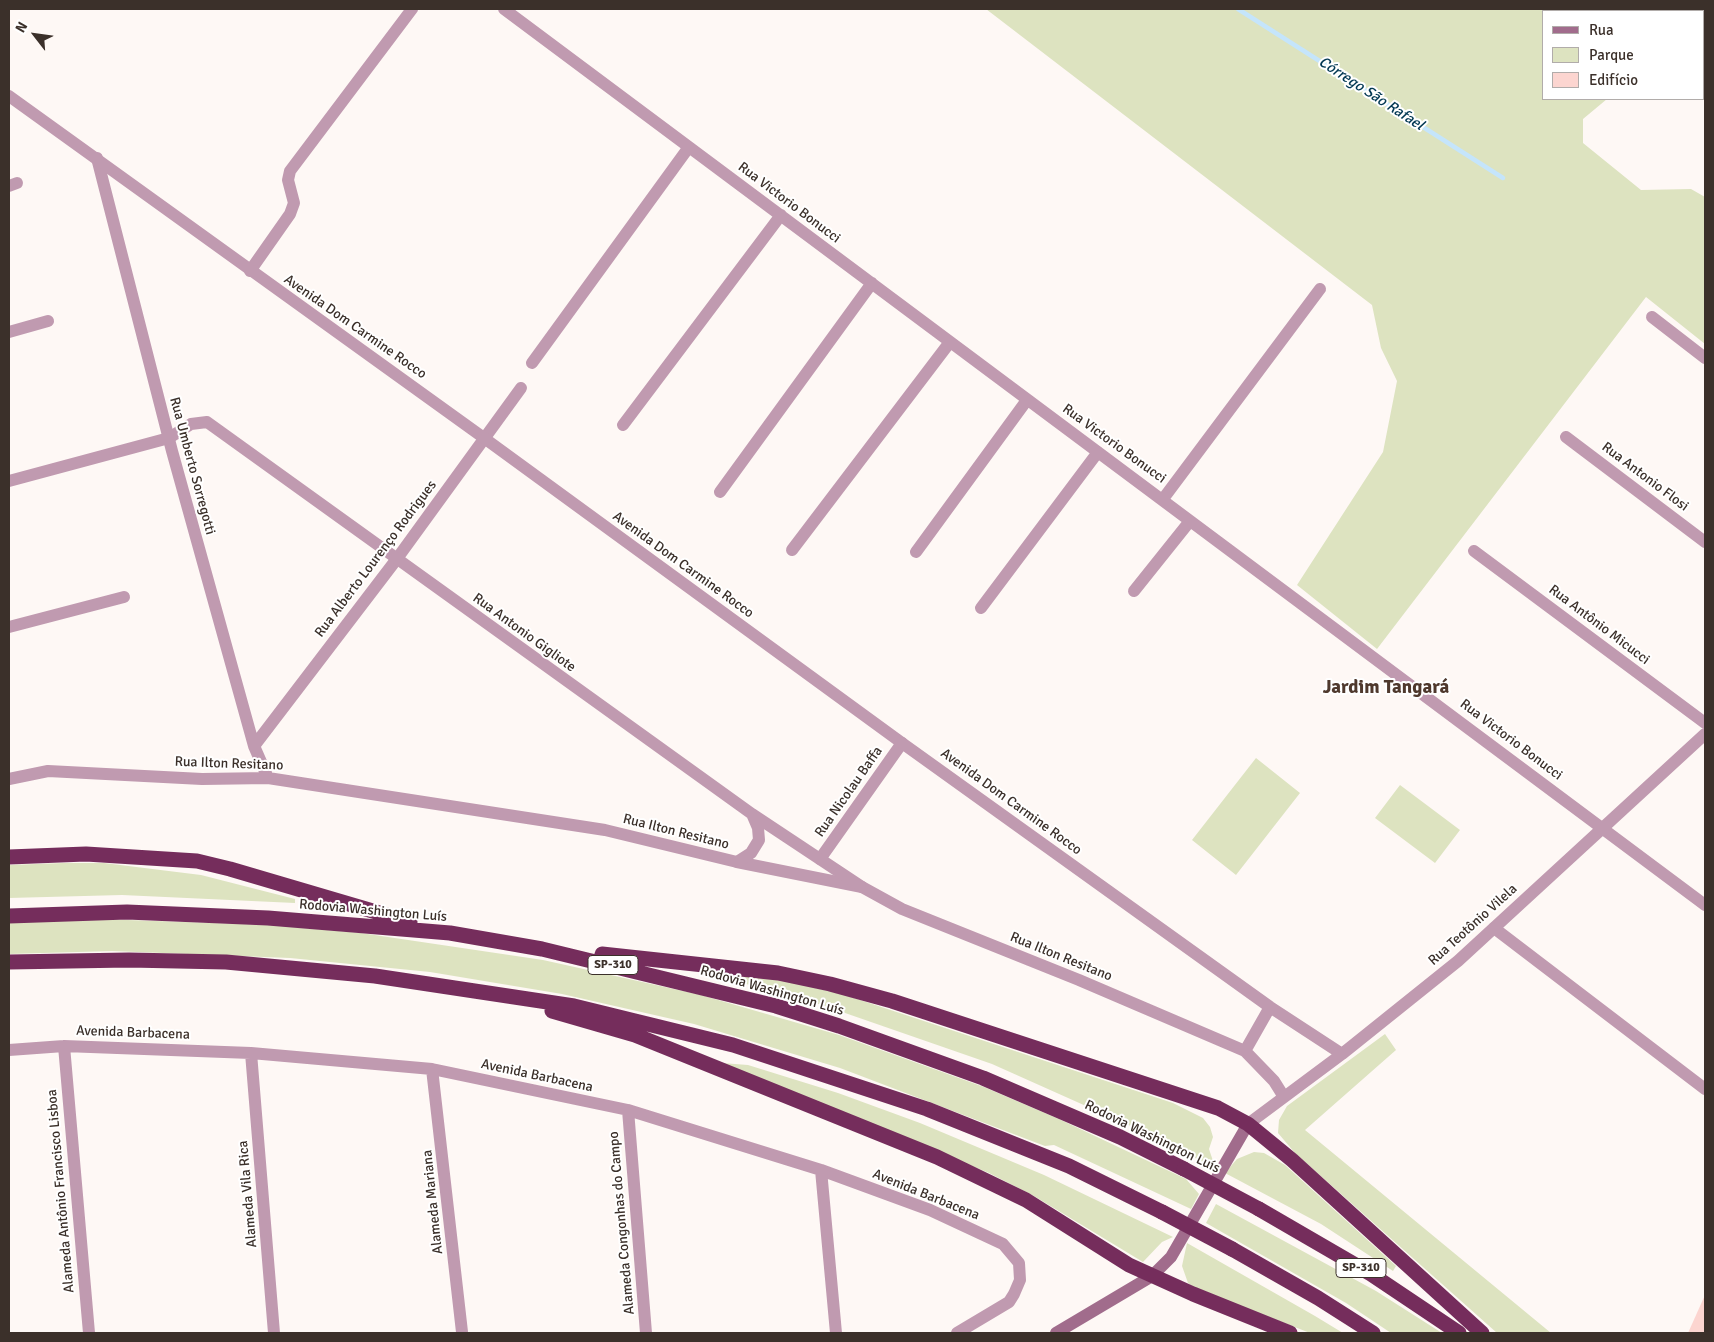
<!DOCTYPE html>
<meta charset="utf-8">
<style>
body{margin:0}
#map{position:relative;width:1714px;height:1342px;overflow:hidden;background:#fef8f5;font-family:Signika,sans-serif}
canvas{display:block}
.frame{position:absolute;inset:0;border:10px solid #3b302a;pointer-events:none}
.legend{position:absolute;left:1542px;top:10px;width:162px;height:90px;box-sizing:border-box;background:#fff;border:1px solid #b1acaa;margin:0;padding:6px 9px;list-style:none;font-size:15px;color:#3b302a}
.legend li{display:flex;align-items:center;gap:10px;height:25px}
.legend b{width:25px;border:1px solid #b1acaa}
.north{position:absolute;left:10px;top:10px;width:50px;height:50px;-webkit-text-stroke:4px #fff;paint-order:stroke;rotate:300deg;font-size:14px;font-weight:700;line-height:20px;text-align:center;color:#3b302a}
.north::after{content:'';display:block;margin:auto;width:18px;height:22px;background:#3b302a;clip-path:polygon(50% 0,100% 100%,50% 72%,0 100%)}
</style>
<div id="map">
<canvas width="1714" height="1342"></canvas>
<div class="frame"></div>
<ul class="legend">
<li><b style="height:6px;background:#a16c8c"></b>Rua</li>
<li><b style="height:14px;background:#dde3c0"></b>Parque</li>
<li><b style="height:14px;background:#fcd5d0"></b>Edifício</li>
</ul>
<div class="north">N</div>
</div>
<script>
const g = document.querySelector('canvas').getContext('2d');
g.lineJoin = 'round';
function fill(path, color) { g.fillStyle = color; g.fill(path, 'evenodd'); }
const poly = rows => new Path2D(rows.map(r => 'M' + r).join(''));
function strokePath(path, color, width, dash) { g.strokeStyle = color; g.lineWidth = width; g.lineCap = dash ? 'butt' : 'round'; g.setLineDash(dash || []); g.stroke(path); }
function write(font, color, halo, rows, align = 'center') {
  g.font = font + ' Signika,sans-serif'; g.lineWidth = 4; g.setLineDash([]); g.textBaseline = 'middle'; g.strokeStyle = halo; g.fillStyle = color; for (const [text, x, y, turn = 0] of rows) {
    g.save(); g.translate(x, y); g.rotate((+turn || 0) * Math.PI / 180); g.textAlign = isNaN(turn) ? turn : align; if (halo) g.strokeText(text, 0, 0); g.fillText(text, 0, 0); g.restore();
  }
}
const green = poly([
 [986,9,1705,9,1705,100,1703,98,1703,11,1543,11,1543,99,1607,99,1583,119,1583,143,1641,190,1691,189,1705,197,1705,344,1646,297,1377,649,1297,585,1383,452,1397,381,1381,348,1372,305],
 [1256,758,1300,793,1236,875,1192,840],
 [1400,785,1460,830,1435,863,1375,818],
 [63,863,104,863,201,875,295,899,295,903,122,895,9,898,9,865],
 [99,919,271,925,361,933,543,960,701,995,839,1035,984,1087,1059,1119,1186,1179,1199,1194,1191,1209,1054,1145,1045,1146,840,1068,694,1024,562,994,430,972,290,958,112,951,9,954,9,923],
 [710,970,769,977,845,995,1173,1103,1203,1118,1210,1127,1213,1137,1209,1149,1213,1161,1210,1166,1162,1140,992,1064,822,1005,710,974],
 [1385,1034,1396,1050,1305,1130,1551,1333,1497,1333,1295,1153,1278,1133,1279,1120,1287,1106],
 [722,1063,748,1065,838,1093,920,1123,1044,1175,1173,1237,1162,1242,1143,1262,1034,1196,989,1173],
 [1254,1152,1264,1153,1285,1165,1396,1266,1393,1271,1321,1224,1225,1173,1237,1159],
 [1216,1204,1376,1291,1442,1333,1391,1333,1346,1303,1206,1223],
 [1187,1243,1315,1316,1343,1333,1310,1333,1195,1288,1188,1283,1182,1266]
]);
const stream = poly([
 [1238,9,1503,178]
]);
const building = poly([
 [1705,1295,1705,1333,1688,1333]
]);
const minor = poly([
 [504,9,1705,905],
 [97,158,172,451,254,746,268,778],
 [9,186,17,183],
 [250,271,290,214,294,203,288,180,290,171,412,9],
 [1652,317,1705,358],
 [9,332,48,321],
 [532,363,689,147],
 [623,425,781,215],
 [1566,437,1705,542],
 [720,492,872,283],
 [1163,499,1320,289],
 [792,550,950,342],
 [1474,551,1705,723],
 [916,552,1027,400],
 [1134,591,1190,521],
 [981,608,1098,452],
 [9,627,124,597],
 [254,746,396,560,521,388],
 [9,779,48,771,202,779,268,778,605,830,737,862,862,887],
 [820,859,902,743],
 [1494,928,1705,1089],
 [64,1046,89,1333],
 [9,1050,64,1046,251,1053,432,1069,628,1110,821,1170,930,1210,1003,1244,1019,1263,1020,1280,1014,1294,1009,1302,957,1333],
 [251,1053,274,1333],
 [432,1069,462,1332],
 [628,1110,646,1333],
 [821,1170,836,1333]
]);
const tertiary = poly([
 [9,96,484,438,902,743,1270,1007,1342,1054],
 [9,481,169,438,191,424,207,422,752,814,862,887,902,909,1079,980,1245,1051,1274,1081,1284,1097],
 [737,862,751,853,759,840,758,828,752,814],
 [1245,1051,1270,1007],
 [1248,1124,1342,1054,1458,961,1705,734]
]);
const secondary = poly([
 [1056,1333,1152,1276,1171,1257,1248,1124]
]);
const motorway = poly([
 [9,857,86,854,197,861,230,869,410,922],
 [9,916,127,912,268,918,450,933,542,949,776,1006,839,1026,983,1078,1120,1137,1184,1169],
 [602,954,778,973,830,984,892,1001,1218,1108,1248,1124,1292,1160,1482,1333],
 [9,962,129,960,226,962,375,976,574,1006,733,1045,927,1109,1069,1166,1162,1212],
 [552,1011,635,1035,937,1157,1026,1200,1129,1265,1193,1294,1290,1333],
 [1259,1209,1371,1274,1459,1333],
 [1232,1249,1318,1298,1373,1333]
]);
const motorwayBridge = poly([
 [1184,1169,1259,1209],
 [1162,1212,1232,1249]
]);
const shields = [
 [613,965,50],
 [1361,1268,50]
];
const shieldNames = [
 ["SP-310",613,965],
 ["SP-310",1361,1268]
];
const streetNames = [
 ["Rua Victorio Bonucci",789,203,37],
 ["Avenida Dom Carmine Rocco",355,327,35],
 ["Rua Victorio Bonucci",1114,444,36],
 ["Rua Umberto Sorregotti",192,466,75],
 ["Rua Antonio Flosi",1645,477,37],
 ["Rua Alberto Lourenço Rodrigues",376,559,-53],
 ["Avenida Dom Carmine Rocco",683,565,36],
 ["Rua Antônio Micucci",1599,625,37],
 ["Rua Antonio Gigliote",524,633,36],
 ["Rua Victorio Bonucci",1511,740,37],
 ["Rua Ilton Resitano",229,764,2],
 ["Rua Nicolau Baffa",849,792,-55],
 ["Avenida Dom Carmine Rocco",1011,802,36],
 ["Rua Ilton Resitano",676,832,14],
 ["Rodovia Washington Luís",373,911,5],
 ["Rua Teotônio Vilela",1473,925,-42],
 ["Rua Ilton Resitano",1061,957,22],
 ["Rodovia Washington Luís",772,991,16],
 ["Avenida Barbacena",133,1033,2],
 ["Avenida Barbacena",537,1076,12],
 ["Rodovia Washington Luís",1152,1137,26],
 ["Alameda Antônio Francisco Lisboa",61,1191,-95],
 ["Alameda Vila Rica",248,1194,-95],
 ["Avenida Barbacena",926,1195,22],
 ["Alameda Mariana",433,1202,-96],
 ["Alameda Congonhas do Campo",622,1223,-95]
];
const waterNames = [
 ["Córrego São Rafael",1371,94,33]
];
const districtNames = [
 ["Jardim Tangará",1386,688]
];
fill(green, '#dde3c0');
strokePath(stream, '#c5e5fb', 4.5);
fill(building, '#fcd5d0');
strokePath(minor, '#c09ab0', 12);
strokePath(tertiary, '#c09ab0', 12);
strokePath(secondary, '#a16c8c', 12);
strokePath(motorway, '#752d5c', 15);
strokePath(motorwayBridge, '#752d5c', 15);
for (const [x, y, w] of shields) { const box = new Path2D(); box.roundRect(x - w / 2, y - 9.5, w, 19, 4); g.fillStyle = '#fff'; g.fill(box); strokePath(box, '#3b302a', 1); }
write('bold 12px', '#3b302a', null, shieldNames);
write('14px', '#3b302a', '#fff', streetNames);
write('italic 15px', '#023853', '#fff', waterNames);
write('bold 19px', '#4f392d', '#fff', districtNames);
</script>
